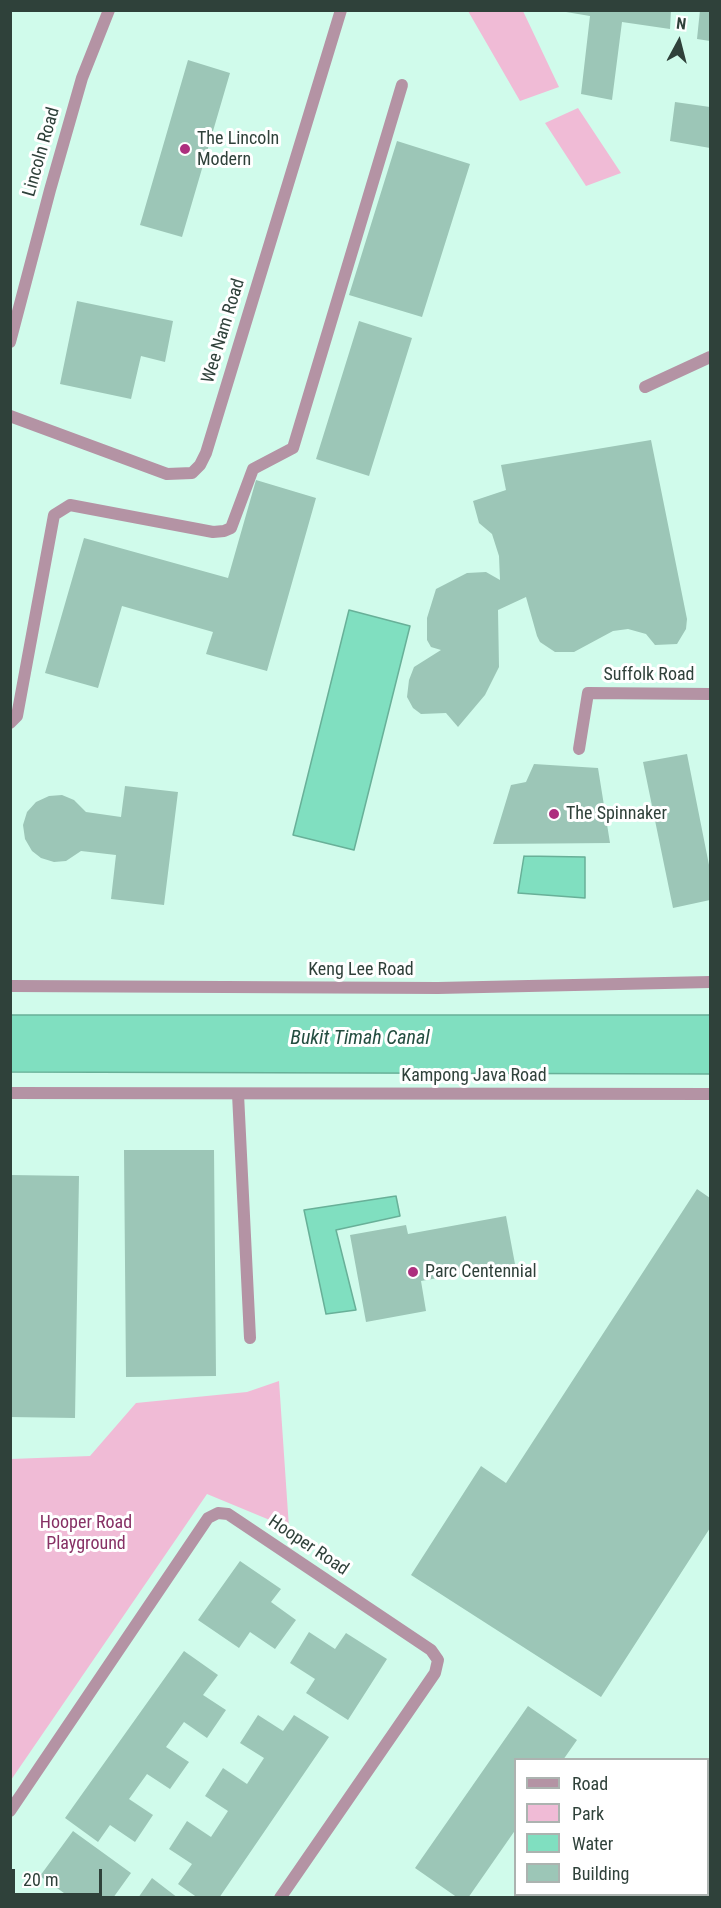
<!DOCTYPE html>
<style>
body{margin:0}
#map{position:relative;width:721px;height:1908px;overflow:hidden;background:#d0fbeb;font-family:"Roboto Condensed",sans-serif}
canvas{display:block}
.frame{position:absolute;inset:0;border:12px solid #2f413a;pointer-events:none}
.legend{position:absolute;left:514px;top:1758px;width:195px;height:138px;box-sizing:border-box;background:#fff;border:2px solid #acb3b0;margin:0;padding:8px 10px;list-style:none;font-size:18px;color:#2f413a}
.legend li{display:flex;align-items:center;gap:12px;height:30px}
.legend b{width:30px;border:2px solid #acb3b0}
.north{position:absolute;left:649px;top:12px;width:60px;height:60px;-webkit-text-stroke:4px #fff;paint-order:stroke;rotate:7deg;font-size:16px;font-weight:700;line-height:24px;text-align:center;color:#2f413a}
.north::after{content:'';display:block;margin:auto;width:21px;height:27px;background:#2f413a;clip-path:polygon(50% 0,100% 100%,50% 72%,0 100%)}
.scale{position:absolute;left:12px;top:1869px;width:90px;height:27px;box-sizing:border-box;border:3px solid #2f413a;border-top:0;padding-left:8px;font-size:18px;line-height:21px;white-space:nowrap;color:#2f413a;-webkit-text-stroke:4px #fff;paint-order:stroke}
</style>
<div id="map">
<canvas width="721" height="1908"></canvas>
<div class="frame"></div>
<ul class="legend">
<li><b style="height:8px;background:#b493a4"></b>Road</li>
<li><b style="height:16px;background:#f0bbd6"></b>Park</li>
<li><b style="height:16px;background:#80dfc0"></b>Water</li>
<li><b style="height:16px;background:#9cc6b7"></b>Building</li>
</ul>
<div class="north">N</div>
<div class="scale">20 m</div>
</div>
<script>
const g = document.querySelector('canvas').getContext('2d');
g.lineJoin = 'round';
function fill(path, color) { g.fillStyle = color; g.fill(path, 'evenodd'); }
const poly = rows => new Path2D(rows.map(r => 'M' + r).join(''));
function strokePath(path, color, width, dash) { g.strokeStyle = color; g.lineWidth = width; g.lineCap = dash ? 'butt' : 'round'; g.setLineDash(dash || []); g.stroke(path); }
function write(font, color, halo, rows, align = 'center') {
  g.font = font + ' "Roboto Condensed",sans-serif'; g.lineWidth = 6; g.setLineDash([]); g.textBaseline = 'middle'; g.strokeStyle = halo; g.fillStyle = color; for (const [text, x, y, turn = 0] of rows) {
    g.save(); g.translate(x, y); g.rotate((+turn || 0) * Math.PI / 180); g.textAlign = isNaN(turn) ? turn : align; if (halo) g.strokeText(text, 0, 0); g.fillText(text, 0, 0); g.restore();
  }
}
const green = poly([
 [468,11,523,11,559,87,520,101],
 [578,108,621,173,586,186,545,123],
 [279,1381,289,1528,207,1494,11,1780,11,1459,90,1456,136,1403,247,1392]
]);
const water = poly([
 [349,610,410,626,354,850,293,835,349,610],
 [524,856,585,857,585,898,518,893,524,856],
 [11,1015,710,1015,710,1074,11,1072,11,1015],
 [396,1196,400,1216,336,1230,356,1310,326,1314,304,1210,396,1196]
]);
const building = poly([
 [554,10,671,10,670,29,622,22,612,100,581,94,590,16],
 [700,10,710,10,710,41,697,39],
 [188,60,230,73,182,237,140,225],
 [675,102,710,107,710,148,670,141],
 [397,141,470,164,422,317,349,295],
 [77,301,173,321,165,362,141,356,131,399,60,384],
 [359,321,412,338,369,476,316,459],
 [651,440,687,619,686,629,677,644,655,645,646,634,628,629,613,631,574,652,555,652,540,642,537,636,526,597,498,610,499,667,485,695,458,727,446,713,421,714,413,708,407,697,409,680,414,667,441,650,431,647,427,640,427,618,436,589,467,573,486,572,500,580,499,556,492,534,479,523,473,501,506,490,501,465],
 [256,480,316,498,267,671,206,654,213,632,122,606,98,688,45,673,84,538,228,578],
 [687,754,710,870,710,900,673,908,643,762],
 [534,764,598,768,610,843,493,844,511,785,526,782],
 [125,786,178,792,164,905,111,899,116,855,81,851,66,861,54,862,41,858,32,851,25,839,23,825,27,812,36,802,49,796,62,795,74,800,86,812,121,817],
 [124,1150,214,1150,216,1376,126,1377],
 [10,1175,79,1176,75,1418,10,1417],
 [697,1189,710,1198,710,1528,601,1697,411,1575,481,1466,506,1483],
 [506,1216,515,1264,421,1281,426,1311,366,1322,350,1235,406,1225,408,1234],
 [240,1561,281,1589,271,1602,296,1620,275,1649,250,1632,239,1648,198,1620],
 [309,1632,335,1649,346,1633,387,1659,348,1720,306,1693,315,1679,290,1663],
 [184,1651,218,1675,203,1695,226,1710,207,1738,184,1722,166,1747,189,1762,170,1789,147,1774,129,1799,153,1815,135,1842,110,1825,98,1842,65,1818],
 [528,1706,577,1740,563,1760,516,1760,516,1829,468,1898,458,1898,415,1868],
 [258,1715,283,1731,294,1715,329,1737,219,1898,198,1898,178,1884,192,1864,169,1849,187,1821,211,1837,228,1811,205,1796,223,1768,247,1784,264,1758,240,1743],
 [73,1831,131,1873,113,1898,71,1898,40,1876],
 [152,1878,178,1898,138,1898]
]);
const service = poly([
 [645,387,710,357],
 [10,416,167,474,192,473,200,465,206,453,341,10],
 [10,723,17,716,54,515,70,505,213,532,224,531,231,528,253,469,293,448,402,85],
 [579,749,588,693,710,694],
 [238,1094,250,1338],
 [525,1898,527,1894]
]);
const minor = poly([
 [10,342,50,190,82,78,109,10],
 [10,1811,208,1518,218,1513,228,1514,431,1650,438,1660,435,1673,280,1898]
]);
const tertiary = poly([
 [10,986,438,988,710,982],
 [10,1093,710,1094]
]);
const motorway = poly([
 [708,1830,710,1823],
 [675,1898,676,1894]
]);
const markers = [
 [185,149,6,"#ad2f7e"],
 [554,814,6,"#ad2f7e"],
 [413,1272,6,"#ad2f7e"]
];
const poiNames = [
 ["The Lincoln",197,139],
 ["Modern",197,160],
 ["The Spinnaker",566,814],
 ["Parc Centennial",425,1272]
];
const streetNames = [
 ["Lincoln Road",42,152,-74],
 ["Wee Nam Road",224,331,-73],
 ["Suffolk Road",649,675],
 ["Keng Lee Road",361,970],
 ["Kampong Java Road",474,1076],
 ["Hooper Road",308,1546,34]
];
const parkNames = [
 ["Hooper Road",86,1523],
 ["Playground",86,1544]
];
const waterNames = [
 ["Bukit Timah Canal",360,1039]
];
fill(green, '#f0bbd6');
fill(water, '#80dfc0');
strokePath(water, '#68b098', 1.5);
fill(building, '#9cc6b7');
strokePath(service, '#b493a4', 12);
strokePath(minor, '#b493a4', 12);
strokePath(tertiary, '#b493a4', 12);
strokePath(motorway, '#692a4f', 18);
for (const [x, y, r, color] of markers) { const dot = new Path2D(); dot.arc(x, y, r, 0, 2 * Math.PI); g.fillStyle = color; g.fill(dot); strokePath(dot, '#fff', 2); }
write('18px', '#2f413a', '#fff', poiNames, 'left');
write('18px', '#2f413a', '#fff', streetNames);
write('18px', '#873165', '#fff', parkNames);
write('italic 20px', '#244e41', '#fff', waterNames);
</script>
